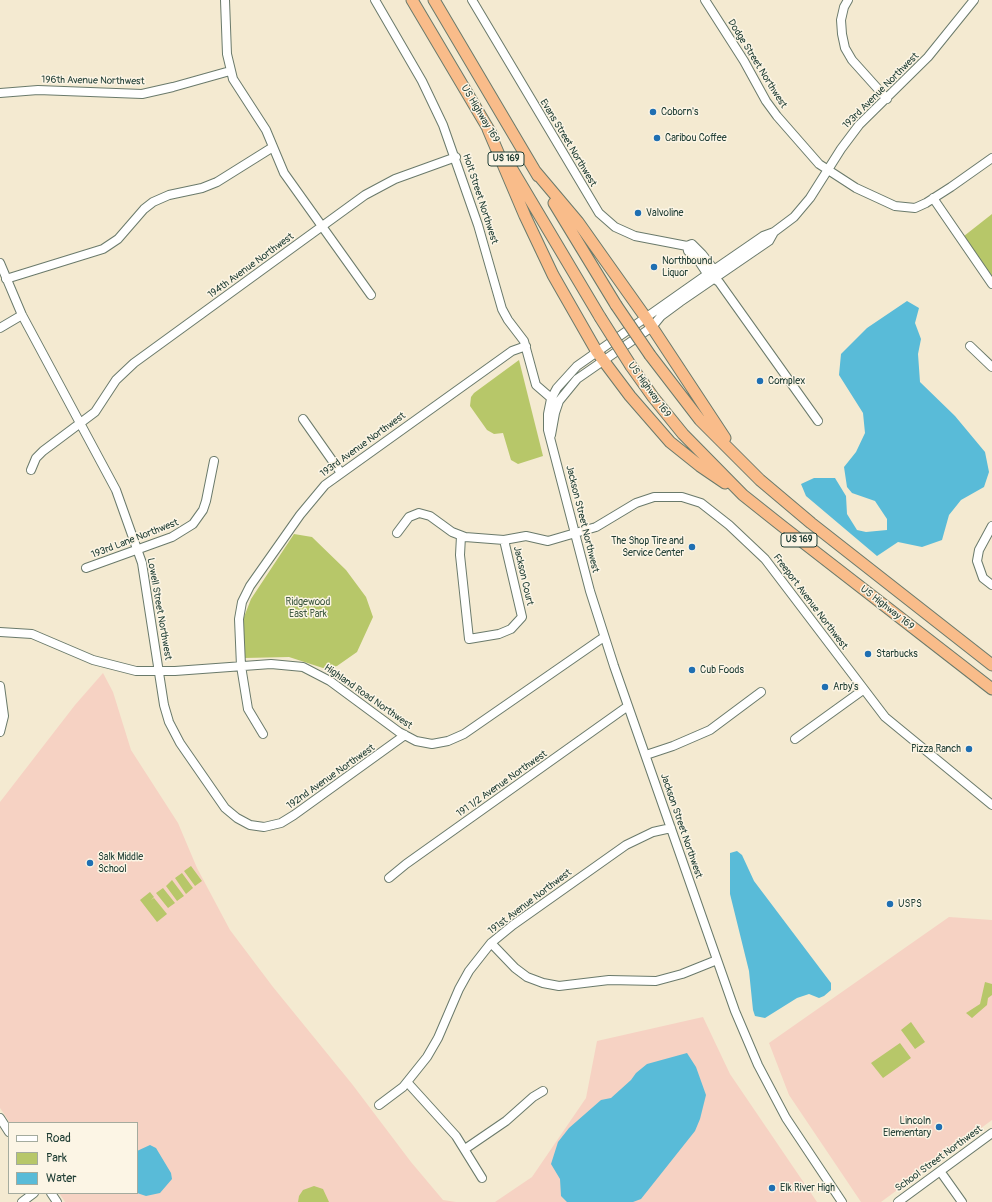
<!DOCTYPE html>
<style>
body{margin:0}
#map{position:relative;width:992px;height:1202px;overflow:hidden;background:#f4ead1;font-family:Pangolin,sans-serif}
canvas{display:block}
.legend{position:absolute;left:8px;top:1122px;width:130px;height:72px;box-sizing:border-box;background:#fcf5e5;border:1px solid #a4ab9e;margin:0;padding:5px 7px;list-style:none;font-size:12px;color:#1f3d34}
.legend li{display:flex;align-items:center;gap:8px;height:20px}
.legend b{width:20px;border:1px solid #a4ab9e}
</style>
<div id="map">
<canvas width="992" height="1202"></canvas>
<ul class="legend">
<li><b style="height:5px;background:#fff"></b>Road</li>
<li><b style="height:11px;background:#b7c769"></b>Park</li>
<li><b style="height:11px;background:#59bbd8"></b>Water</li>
</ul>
</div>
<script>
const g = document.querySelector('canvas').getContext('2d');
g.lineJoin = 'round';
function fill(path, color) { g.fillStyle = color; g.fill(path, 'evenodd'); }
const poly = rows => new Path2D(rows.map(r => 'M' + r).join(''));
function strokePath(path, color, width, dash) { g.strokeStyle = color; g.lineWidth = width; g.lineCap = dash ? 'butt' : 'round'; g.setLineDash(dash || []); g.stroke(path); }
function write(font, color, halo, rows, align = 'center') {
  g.font = font + ' Pangolin,sans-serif'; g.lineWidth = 3; g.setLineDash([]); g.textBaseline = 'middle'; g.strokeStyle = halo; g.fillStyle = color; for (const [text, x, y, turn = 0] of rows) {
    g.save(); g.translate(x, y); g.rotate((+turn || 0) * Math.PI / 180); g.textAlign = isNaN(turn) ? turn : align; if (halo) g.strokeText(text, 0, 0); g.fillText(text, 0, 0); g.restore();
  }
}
const built = poly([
 [103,673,113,692,131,750,178,823,197,868,230,930,273,987,352,1084,411,1162,443,1200,456,1202,65,1202,59,1193,137,1193,137,1123,10,1123,0,1108,0,802,75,705],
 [949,917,992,920,992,1120,881,1202,861,1202,789,1095,769,1043],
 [703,1017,730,1074,817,1202,495,1202,532,1177,586,1098,597,1041]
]);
const green = poly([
 [992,214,992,276,964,236],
 [519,360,543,456,518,464,511,460,503,433,494,434,487,430,470,406,471,397,474,393],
 [294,534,312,537,346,570,366,597,373,617,357,652,337,666,326,669,289,657,244,658,242,638,244,617,251,599],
 [191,866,202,881,195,886,184,871],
 [182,873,193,888,186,894,175,878],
 [172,880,184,896,177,901,166,886],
 [163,888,175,903,168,908,156,893],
 [150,892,154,897,151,900,154,898,167,914,157,922,140,900],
 [985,982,992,984,992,995,988,998,987,1005,972,1018,966,1013,980,1004],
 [911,1022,925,1042,915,1049,901,1030],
 [900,1043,911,1058,883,1078,871,1063],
 [314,1186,323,1189,329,1202,298,1202,299,1196,303,1190]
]);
const water = poly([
 [907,301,919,308,915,323,921,339,918,354,920,382,955,416,985,452,989,472,984,487,961,500,949,515,942,540,922,547,898,542,877,556,806,496,801,484,814,478,835,478,846,496,847,514,857,530,866,532,887,530,887,519,875,501,852,493,847,487,844,467,856,452,865,433,863,413,839,375,841,354,867,328],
 [737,851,742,855,754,881,831,983,831,990,824,996,819,998,809,994,797,998,765,1018,755,1016,753,1010,749,971,730,894,730,853],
 [687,1053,696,1067,706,1095,700,1119,695,1131,641,1199,633,1202,567,1202,561,1196,560,1179,551,1164,558,1142,569,1128,601,1100,611,1098,631,1080,636,1073,647,1064],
 [150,1145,156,1148,171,1173,172,1179,160,1193,146,1196,137,1193,137,1151]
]);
const minor = poly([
 [225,0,227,54,233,79,266,130,284,173,371,295],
 [375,0,422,81,443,125,478,225,502,309,508,320,524,341,536,385,558,404],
 [472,0,599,213,615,227,635,236,687,246,692,244,702,254,715,271,716,279],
 [705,0,744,61,766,101,777,116,819,164,856,188,895,206,915,208,926,203,951,187,992,158],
 [848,0,844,7,841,20,842,34,845,48,852,60,887,99],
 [0,93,38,90,142,94,173,87,230,71],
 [933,198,992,284],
 [687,246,688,251,698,260,708,275,719,282,818,421],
 [0,263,22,315,116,490,142,563,164,705,169,722,180,743,225,808,237,818,250,825,264,827,281,823,294,815,405,735],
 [6,279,103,249,118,239,144,209,153,202,169,195,202,188,217,182,273,147],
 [0,328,22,315],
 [970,346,992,367],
 [303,419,341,473],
 [551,435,555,413,559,401,577,379,652,327,661,316,680,302,769,241,774,232],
 [31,470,36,458,43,451,95,412,116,380,134,363,365,195,395,179,456,157],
 [992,526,979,550,977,561,983,578,992,585],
 [397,533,409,517,419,513,430,516,452,532,465,537,504,540,526,536,548,541,596,527,636,503,654,497,682,497,701,503,729,525,765,559,885,717,992,805],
 [461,536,460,555,469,639,499,634,511,629,522,617,504,540],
 [86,568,172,537,193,524,203,510,206,501,214,461],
 [0,632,32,634,93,660,136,671,175,671,271,664,303,667,330,681,399,732,416,741,432,744,448,741,464,734,604,637],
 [0,686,4,716,0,732],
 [263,734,248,709,241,666,239,619,242,602,250,586,300,515,325,485,512,351,526,346],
 [795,739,863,690],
 [646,755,673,746,710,730,761,692],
 [389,878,406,864,628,706],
 [491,943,515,968,527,977,543,983,559,986,609,980,656,981,682,974,717,960],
 [407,1082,456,1136,482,1178],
 [379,1105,403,1087,427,1057,438,1038,459,989,469,971,491,943,513,925,626,845,653,832,671,828],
 [0,1118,9,1132],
 [465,1149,506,1121,533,1097,543,1091],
 [940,1171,962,1202],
 [51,1193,57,1202],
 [22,1202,34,1193],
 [842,1202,786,1118,758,1065,735,1011,614,666,590,591,548,430,548,414,551,399,557,388,577,366,702,278,763,236,774,232,794,217,810,198,841,149,859,125,928,57,974,0],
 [898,1202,992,1133]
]);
const highway = poly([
 [412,0,492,135],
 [434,0,538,176],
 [488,129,525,216,553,275,597,352,630,396,670,442,700,466,725,483],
 [509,164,600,317],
 [535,171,578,222,602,256,646,318,725,438],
 [554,203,616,305],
 [650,355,700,420,760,480,811,523,992,665],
 [631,366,653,397,683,434,743,495,782,526,992,689]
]);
const highwayBridge = poly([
 [616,305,650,355],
 [600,317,631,366]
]);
const markers = [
 [653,112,4,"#1f6fb2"],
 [657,138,4,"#1f6fb2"],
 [638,213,4,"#1f6fb2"],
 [654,267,4,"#1f6fb2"],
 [760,381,4,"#1f6fb2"],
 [692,547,4,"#1f6fb2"],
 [868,654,4,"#1f6fb2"],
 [692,670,4,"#1f6fb2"],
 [825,687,4,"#1f6fb2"],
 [969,749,4,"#1f6fb2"],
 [90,863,4,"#1f6fb2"],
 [890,904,4,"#1f6fb2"],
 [939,1127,4,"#1f6fb2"],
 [772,1188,4,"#1f6fb2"]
];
const shields = [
 [506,159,36],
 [799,540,36]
];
const shieldNames = [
 ["US 169",506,159],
 ["US 169",799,540]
];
const streetNames = [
 ["Dodge Street Northwest",757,64,58],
 ["196th Avenue Northwest",93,81,1],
 ["193rd Avenue Northwest",881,91,-45],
 ["US Highway 169",480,114,59],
 ["Evans Street Northwest",568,143,59],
 ["Holt Street Northwest",480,199,72],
 ["194th Avenue Northwest",251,266,-36],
 ["US Highway 169",649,390,54],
 ["193rd Avenue Northwest",363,445,-36],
 ["Jackson Street Northwest",582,519,76],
 ["193rd Lane Northwest",135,539,-21],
 ["Jackson Court",523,576,77],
 ["Freeport Avenue Northwest",810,602,53],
 ["US Highway 169",887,608,38],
 ["Lowell Street Northwest",159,609,80],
 ["Highland Road Northwest",368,697,35],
 ["192nd Avenue Northwest",331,777,-35],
 ["191 1/2 Avenue Northwest",502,784,-35],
 ["Jackson Street Northwest",681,826,71],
 ["191st Avenue Northwest",530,902,-37],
 ["School Street Northwest",939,1159,-36]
];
const poiNames = [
 ["Coborn's",661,112],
 ["Caribou Coffee",665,138],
 ["Valvoline",646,213],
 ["Northbound",662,261],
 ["Liquor",662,273],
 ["Complex",768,381],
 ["The Shop Tire and",684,541,"right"],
 ["Service Center",684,553,"right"],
 ["Starbucks",876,654],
 ["Cub Foods",700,670],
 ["Arby's",833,687],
 ["Pizza Ranch",961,749,"right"],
 ["Salk Middle",98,857],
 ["School",98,869],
 ["USPS",898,904],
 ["Lincoln",931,1121,"right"],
 ["Elementary",931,1133,"right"],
 ["Elk River High",780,1188]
];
const parkNames = [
 ["Ridgewood",308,602],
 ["East Park",308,614]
];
fill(built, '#f6d2c3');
fill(green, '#b7c769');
fill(water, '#59bbd8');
strokePath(minor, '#6a7a6b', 10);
strokePath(highway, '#6a7a6b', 13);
strokePath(minor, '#fff', 8);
strokePath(highway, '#f9bc8a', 11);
strokePath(highwayBridge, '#6a7a6b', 13, []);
strokePath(highwayBridge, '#f9bc8a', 11);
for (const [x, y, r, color] of markers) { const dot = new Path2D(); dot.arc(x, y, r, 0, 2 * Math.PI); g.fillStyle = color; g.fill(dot); strokePath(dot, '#fcf5e5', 1.5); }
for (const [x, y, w] of shields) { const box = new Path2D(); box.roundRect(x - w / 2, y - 7, w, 14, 3); g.fillStyle = '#fcf5e5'; g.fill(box); strokePath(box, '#1f3d34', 1); }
write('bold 9px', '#1f3d34', null, shieldNames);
write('10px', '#1f3d34', '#fcf5e5', streetNames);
write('10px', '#1f3d34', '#fcf5e5', poiNames, 'left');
write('10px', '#3d593f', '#fcf5e5', parkNames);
</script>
